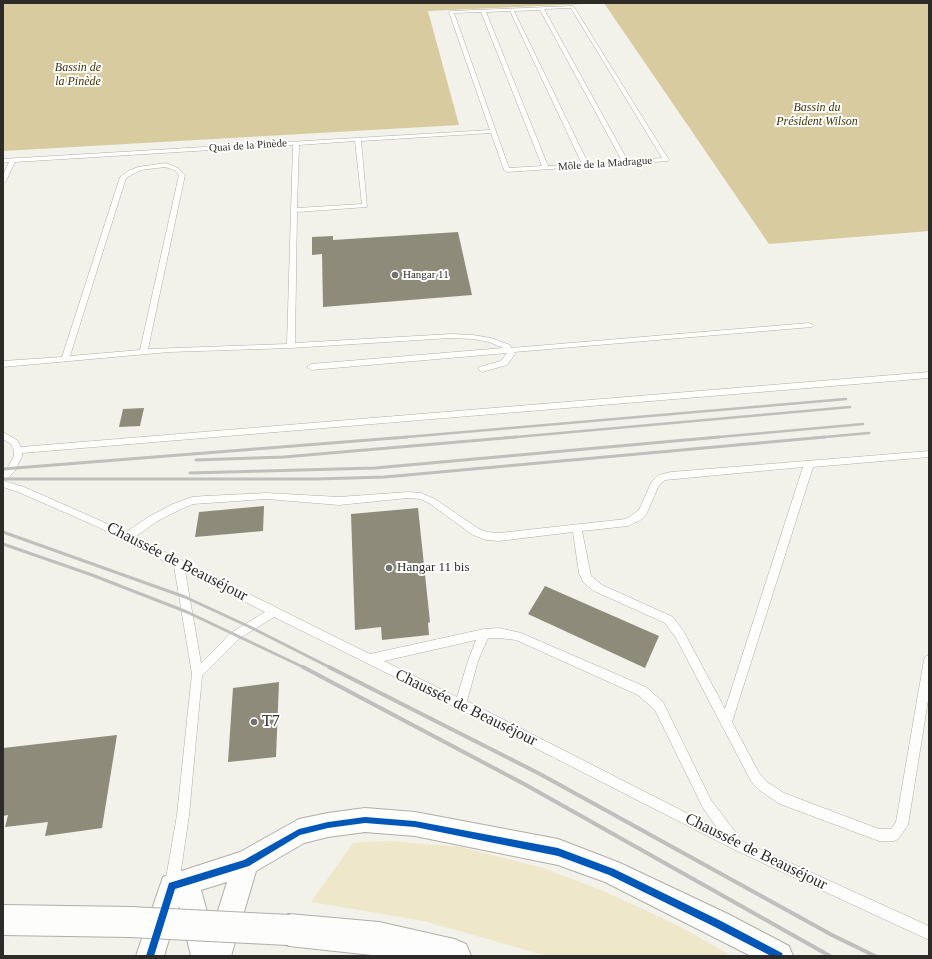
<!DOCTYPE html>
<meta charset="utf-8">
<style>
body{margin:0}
#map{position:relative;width:932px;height:959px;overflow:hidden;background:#f2f1ea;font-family:"Times New Roman",serif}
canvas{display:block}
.frame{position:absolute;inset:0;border:4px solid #2d2b27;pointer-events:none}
</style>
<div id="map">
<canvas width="932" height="959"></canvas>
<div class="frame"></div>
</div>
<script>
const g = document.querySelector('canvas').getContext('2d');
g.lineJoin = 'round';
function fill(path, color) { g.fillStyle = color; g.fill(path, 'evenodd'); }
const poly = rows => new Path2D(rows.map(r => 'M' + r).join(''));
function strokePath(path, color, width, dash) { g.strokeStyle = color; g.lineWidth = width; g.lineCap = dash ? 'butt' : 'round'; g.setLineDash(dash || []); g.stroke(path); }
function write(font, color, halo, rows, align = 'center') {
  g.font = font + ' "Times New Roman",serif'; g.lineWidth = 4; g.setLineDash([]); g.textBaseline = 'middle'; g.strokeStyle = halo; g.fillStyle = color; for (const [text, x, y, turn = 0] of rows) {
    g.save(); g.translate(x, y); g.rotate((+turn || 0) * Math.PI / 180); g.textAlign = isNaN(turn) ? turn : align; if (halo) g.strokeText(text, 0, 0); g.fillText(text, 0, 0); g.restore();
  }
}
const green = poly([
 [388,841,461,847,543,868,601,890,677,925,732,956,547,956,424,921,311,902,353,843]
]);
const water = poly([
 [3,3,929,3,929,231,769,244,604,3,428,11,459,125,3,151]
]);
const building = poly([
 [458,232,472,295,323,307,322,254,312,255,312,237,333,236,333,240],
 [144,408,140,426,119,427,123,409],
 [264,506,263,531,195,537,199,512],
 [418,508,430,622,428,623,429,635,382,640,381,627,355,630,351,514],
 [545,586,659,636,645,668,528,614],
 [279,682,276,757,228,762,233,688],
 [117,735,102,828,45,836,48,822,5,827,8,815,3,816,3,748]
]);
const lane = poly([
 [572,6,574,7,669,160,668,161,507,172,504,170,491,133,361,141,367,207,297,212,295,343,451,334,473,335,491,338,510,345,511,348,809,323,813,325,812,327,514,352,515,354,507,365,482,372,478,369,479,367,501,361,507,353,311,370,307,367,311,364,503,348,489,342,473,339,451,338,291,348,169,352,3,367,3,361,62,357,120,177,128,171,138,167,166,163,178,168,185,175,148,349,287,344,293,145,15,162,6,181,3,183,3,175,9,162,3,163,3,159,490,130,449,12,451,11,572,6],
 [571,8,662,158,628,161,544,9,571,8],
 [540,10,622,161,588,163,514,11,540,10],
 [510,11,582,164,548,166,486,12,510,11],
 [481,12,542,166,509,168,454,13,481,12],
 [355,141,362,204,297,208,299,145,355,141],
 [165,167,174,170,179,175,140,350,70,356,126,178,141,170,165,167],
 [929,372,929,378,22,453,22,456,15,471,4,481,24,487,126,532,150,516,173,504,192,497,205,496,267,493,339,497,408,492,421,493,435,499,479,529,487,532,499,533,626,519,639,510,652,481,659,475,671,472,929,451,929,457,813,467,732,722,759,773,767,782,784,793,879,829,891,829,896,822,924,660,925,657,929,655,929,694,908,825,898,839,894,841,879,841,780,804,759,790,751,781,676,638,665,623,594,591,583,582,579,573,573,532,499,541,486,540,473,535,429,503,420,499,408,498,339,505,267,499,193,504,179,510,156,522,135,537,370,654,484,629,499,628,521,633,646,687,663,702,711,800,742,841,929,926,929,940,735,850,457,708,274,617,240,638,202,676,189,815,179,884,177,889,172,891,167,889,165,884,177,815,192,674,174,566,98,527,18,492,3,487,3,472,8,467,14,456,14,450,11,444,3,439,3,432,17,440,21,447,929,372],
 [803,467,725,709,684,632,673,617,602,585,591,576,582,531,628,526,639,521,646,515,659,485,665,480,803,467],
 [185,571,265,612,232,632,201,663,185,571],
 [488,638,499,638,516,640,638,695,655,710,703,808,718,829,467,701,478,661,488,638],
 [476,640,468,661,457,697,384,661,476,640]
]);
const street = poly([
 [365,808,415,812,558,839,620,863,728,914,789,946,793,956,751,956,605,882,558,865,415,836,365,832,328,837,304,843,256,871,231,956,191,956,179,906,164,956,136,956,163,877,240,852,299,819,328,813,365,808],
 [227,882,212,930,201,890,227,882]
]);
const highway = poly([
 [289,914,379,922,454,939,466,944,471,956,381,956,289,946,277,942,273,930,277,918,289,914]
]);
const railFar2 = poly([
 [395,438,846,399],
 [505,438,850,407],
 [708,438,863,424],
 [814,438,869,433]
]);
const railFar1 = poly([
 [196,460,284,457,516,437],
 [3,469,407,437],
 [190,473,375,468,719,437],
 [3,479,316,479,385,477,825,437],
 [3,532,185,597,250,627,331,668],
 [3,544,92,575,187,612,305,668]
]);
const rail = poly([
 [303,667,526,785,830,956],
 [329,667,540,774,832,935,875,956]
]);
const highwayBridge = poly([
 [3,920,130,922,289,930]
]);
const cycleway = poly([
 [365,817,415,821,558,848,614,869,721,921,782,953,783,956,771,956,715,927,609,875,558,856,415,827,365,823,328,828,300,835,249,866,175,889,154,956,146,956,169,883,244,860,299,829,328,822,365,817]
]);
const markers = [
 [395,275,4,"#72706b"],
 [389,568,4,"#72706b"],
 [254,722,4,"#72706b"]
];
const farStreetnames = [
 ["Quai de la Pinède",248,146,-4],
 ["Môle de la Madrague",605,164,-4]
];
const farPoinames = [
 ["Hangar 11",403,275]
];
const farWaternames = [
 ["Bassin de",78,68],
 ["la Pinède",78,82],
 ["Bassin du",817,108],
 ["Président Wilson",817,122]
];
const poiNames = [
 ["Hangar 11 bis",397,568]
];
const nearStreetnames = [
 ["Chaussée de Beauséjour",177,562,27],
 ["Chaussée de Beauséjour",466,708,26],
 ["Chaussée de Beauséjour",756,852,26]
];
const nearPoinames = [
 ["T7",262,722]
];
fill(green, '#efe7c9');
fill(water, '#d7cb9f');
fill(building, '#8f8b7b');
strokePath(lane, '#afaea9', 1);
strokePath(street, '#afaea9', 2);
strokePath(highway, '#afaea9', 2);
fill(lane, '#fdfdfc');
fill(street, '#fdfdfc');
fill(highway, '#fdfdfc');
strokePath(railFar2, '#bfbfbd', 2.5);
strokePath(railFar1, '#bfbfbd', 3);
strokePath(rail, '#bfbfbd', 4);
strokePath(highwayBridge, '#afaea9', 32, []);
strokePath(highwayBridge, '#fdfdfc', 30);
fill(cycleway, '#0057b8');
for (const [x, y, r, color] of markers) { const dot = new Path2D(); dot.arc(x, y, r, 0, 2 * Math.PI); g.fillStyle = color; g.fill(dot); strokePath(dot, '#fff', 1.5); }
write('11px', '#2d2b27', '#fff', farStreetnames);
write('11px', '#2d2b27', '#fff', farPoinames, 'left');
write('italic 12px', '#3f3300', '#fff', farWaternames);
write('13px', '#2d2b27', '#fff', poiNames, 'left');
write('16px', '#2d2b27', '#fff', nearStreetnames);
write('16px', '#2d2b27', '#fff', nearPoinames, 'left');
</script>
